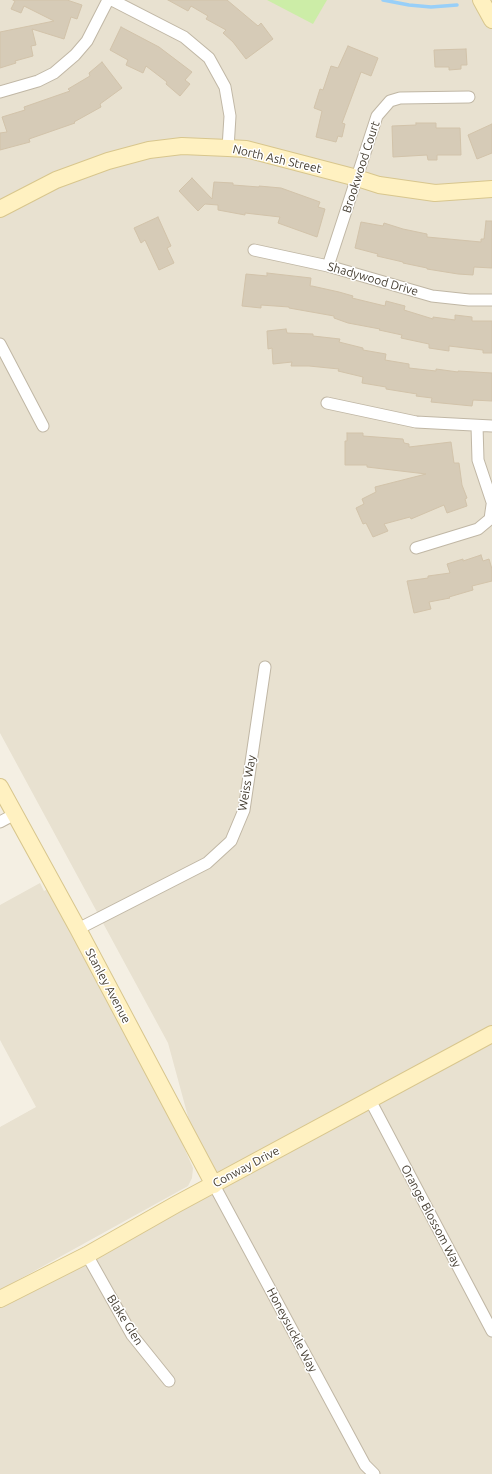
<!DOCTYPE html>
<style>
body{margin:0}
canvas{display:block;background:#f4efe3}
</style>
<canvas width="492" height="1474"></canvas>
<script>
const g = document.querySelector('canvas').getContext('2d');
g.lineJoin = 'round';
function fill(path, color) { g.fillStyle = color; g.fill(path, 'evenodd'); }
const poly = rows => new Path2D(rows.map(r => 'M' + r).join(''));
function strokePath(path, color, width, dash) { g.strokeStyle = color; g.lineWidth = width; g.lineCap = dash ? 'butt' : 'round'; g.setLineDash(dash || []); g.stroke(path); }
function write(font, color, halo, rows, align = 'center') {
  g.font = font + ' Ubuntu,sans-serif'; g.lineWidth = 3; g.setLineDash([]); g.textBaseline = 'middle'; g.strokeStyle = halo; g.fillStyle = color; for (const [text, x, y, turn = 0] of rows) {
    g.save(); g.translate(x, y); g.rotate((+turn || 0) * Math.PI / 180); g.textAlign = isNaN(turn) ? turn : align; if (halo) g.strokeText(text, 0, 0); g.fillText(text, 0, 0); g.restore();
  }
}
const residential = poly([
 [0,0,492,0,492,1474,0,1474,0,1299,214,1185,199,1157,168,1043,0,733],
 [40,883,44,891,48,889,173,1122,193,1168,192,1178,188,1186,0,1290,0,1127,36,1107,0,1040,0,905]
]);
const green = poly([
 [267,0,327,0,313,24]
]);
const stream = poly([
 [383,0,409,5,431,7,457,5]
]);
const building = poly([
 [13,0,67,0,82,5,77,19,71,17,64,39,32,29,36,45,31,46,33,56,15,61,16,63,0,68,0,32,54,21,24,6,21,13,11,9,15,1,13,0],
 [168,0,227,0,258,26,261,23,273,39,246,59,233,42,223,33,226,30,206,19,208,16,191,6,188,11,168,0],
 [121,27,159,47,192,72,185,80,190,84,180,96,166,84,167,82,146,66,143,73,126,65,128,60,110,50,121,27],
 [348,46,378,58,371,76,361,72,342,123,345,124,342,137,338,136,336,142,316,137,322,111,314,108,320,89,323,90,331,66,338,68,348,46],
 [466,49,467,65,461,65,461,69,449,70,449,67,435,67,434,50,466,49],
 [102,62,122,88,100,104,101,107,74,122,75,123,29,139,30,142,0,150,0,133,7,132,2,117,25,110,24,107,70,91,68,89,90,76,89,73,102,62],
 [416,123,436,123,436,128,460,128,461,155,437,155,437,160,428,160,427,155,393,157,392,126,416,125,416,123],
 [492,124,492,153,477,159,468,135,492,124],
 [192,178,212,199,214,182,233,183,233,185,259,187,259,186,281,188,320,202,318,207,325,209,317,237,278,223,280,217,245,213,245,215,218,210,218,205,205,204,198,211,179,191,192,178],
 [158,217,171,246,167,248,174,263,159,270,145,240,141,243,134,228,158,217],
 [486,221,492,221,492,268,474,267,473,275,458,274,427,269,427,268,403,263,403,262,377,256,378,254,355,248,361,222,383,226,384,223,403,229,427,234,427,237,481,242,481,239,484,239,486,221],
 [267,273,311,278,310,286,312,286,339,292,353,296,352,298,385,306,386,301,405,306,404,310,433,319,433,317,455,320,455,315,472,317,472,321,492,321,492,353,483,353,483,350,449,346,449,351,429,348,429,344,401,338,402,335,379,330,380,329,348,323,334,318,334,316,289,308,289,307,261,305,261,308,242,306,246,274,267,276,267,273],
 [286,329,287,333,313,334,313,336,340,339,339,342,363,348,363,350,386,354,385,360,409,364,409,368,436,371,436,369,458,372,458,371,492,373,492,401,473,400,472,406,431,402,432,398,416,396,417,394,386,389,386,387,362,383,363,377,338,371,339,369,309,366,291,366,292,362,273,364,272,348,268,349,267,331,286,329],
 [347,433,363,433,363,436,403,439,404,443,409,444,409,447,451,442,454,463,459,463,462,485,467,498,465,499,467,506,447,513,444,505,411,519,410,517,384,524,388,531,373,537,366,523,363,524,356,508,364,504,362,499,376,492,375,487,426,474,367,467,367,465,345,465,345,441,347,441,347,433],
 [481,555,483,561,489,559,492,569,492,581,472,586,473,590,449,597,450,598,429,602,431,609,414,613,407,581,428,578,428,576,450,573,447,564,463,559,463,561,481,555]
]);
const street = poly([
 [112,0,184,37,209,58,225,87,230,116,228,148],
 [0,92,38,81,54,73,75,55,87,41,108,0],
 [254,250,328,266,432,296,469,300,492,300],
 [328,266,377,116,390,101,400,98,469,97],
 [0,344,43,426],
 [327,403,416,422,492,426],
 [477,426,478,460,492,502],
 [416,548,478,529,490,519,492,505],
 [0,822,15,814],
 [78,929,207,863,231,841,244,810,265,667],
 [370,1100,492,1331],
 [214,1185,365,1465,374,1474],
 [87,1255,132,1335,169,1381]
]);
const secondary = poly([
 [481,0,492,20],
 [0,209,56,180,108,161,149,150,182,146,228,148,246,149,357,178,379,185,435,193,492,189],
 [0,787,78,929,214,1185],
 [0,1299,87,1255,175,1205,492,1034]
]);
const streetNames = [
 ["North Ash Street",277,159,13],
 ["Brookwood Court",361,167,-72],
 ["Shadywood Drive",373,279,16],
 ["Weiss Way",247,783,-80],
 ["Stanley Avenue",108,986,62],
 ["Conway Drive",246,1167,-28],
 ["Orange Blossom Way",431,1216,62],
 ["Blake Glen",125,1320,58],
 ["Honeysuckle Way",292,1330,62]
];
fill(residential, '#e8e1d0');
fill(green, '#cceda7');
strokePath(stream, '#98cff8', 3.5);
fill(building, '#d6cbb7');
strokePath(building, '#d2c3aa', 1);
strokePath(street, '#c0b7a5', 13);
strokePath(secondary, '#d8c68d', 18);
strokePath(street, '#fff', 11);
strokePath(secondary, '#fff1c1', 16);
write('12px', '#463f33', '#fff', streetNames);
</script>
